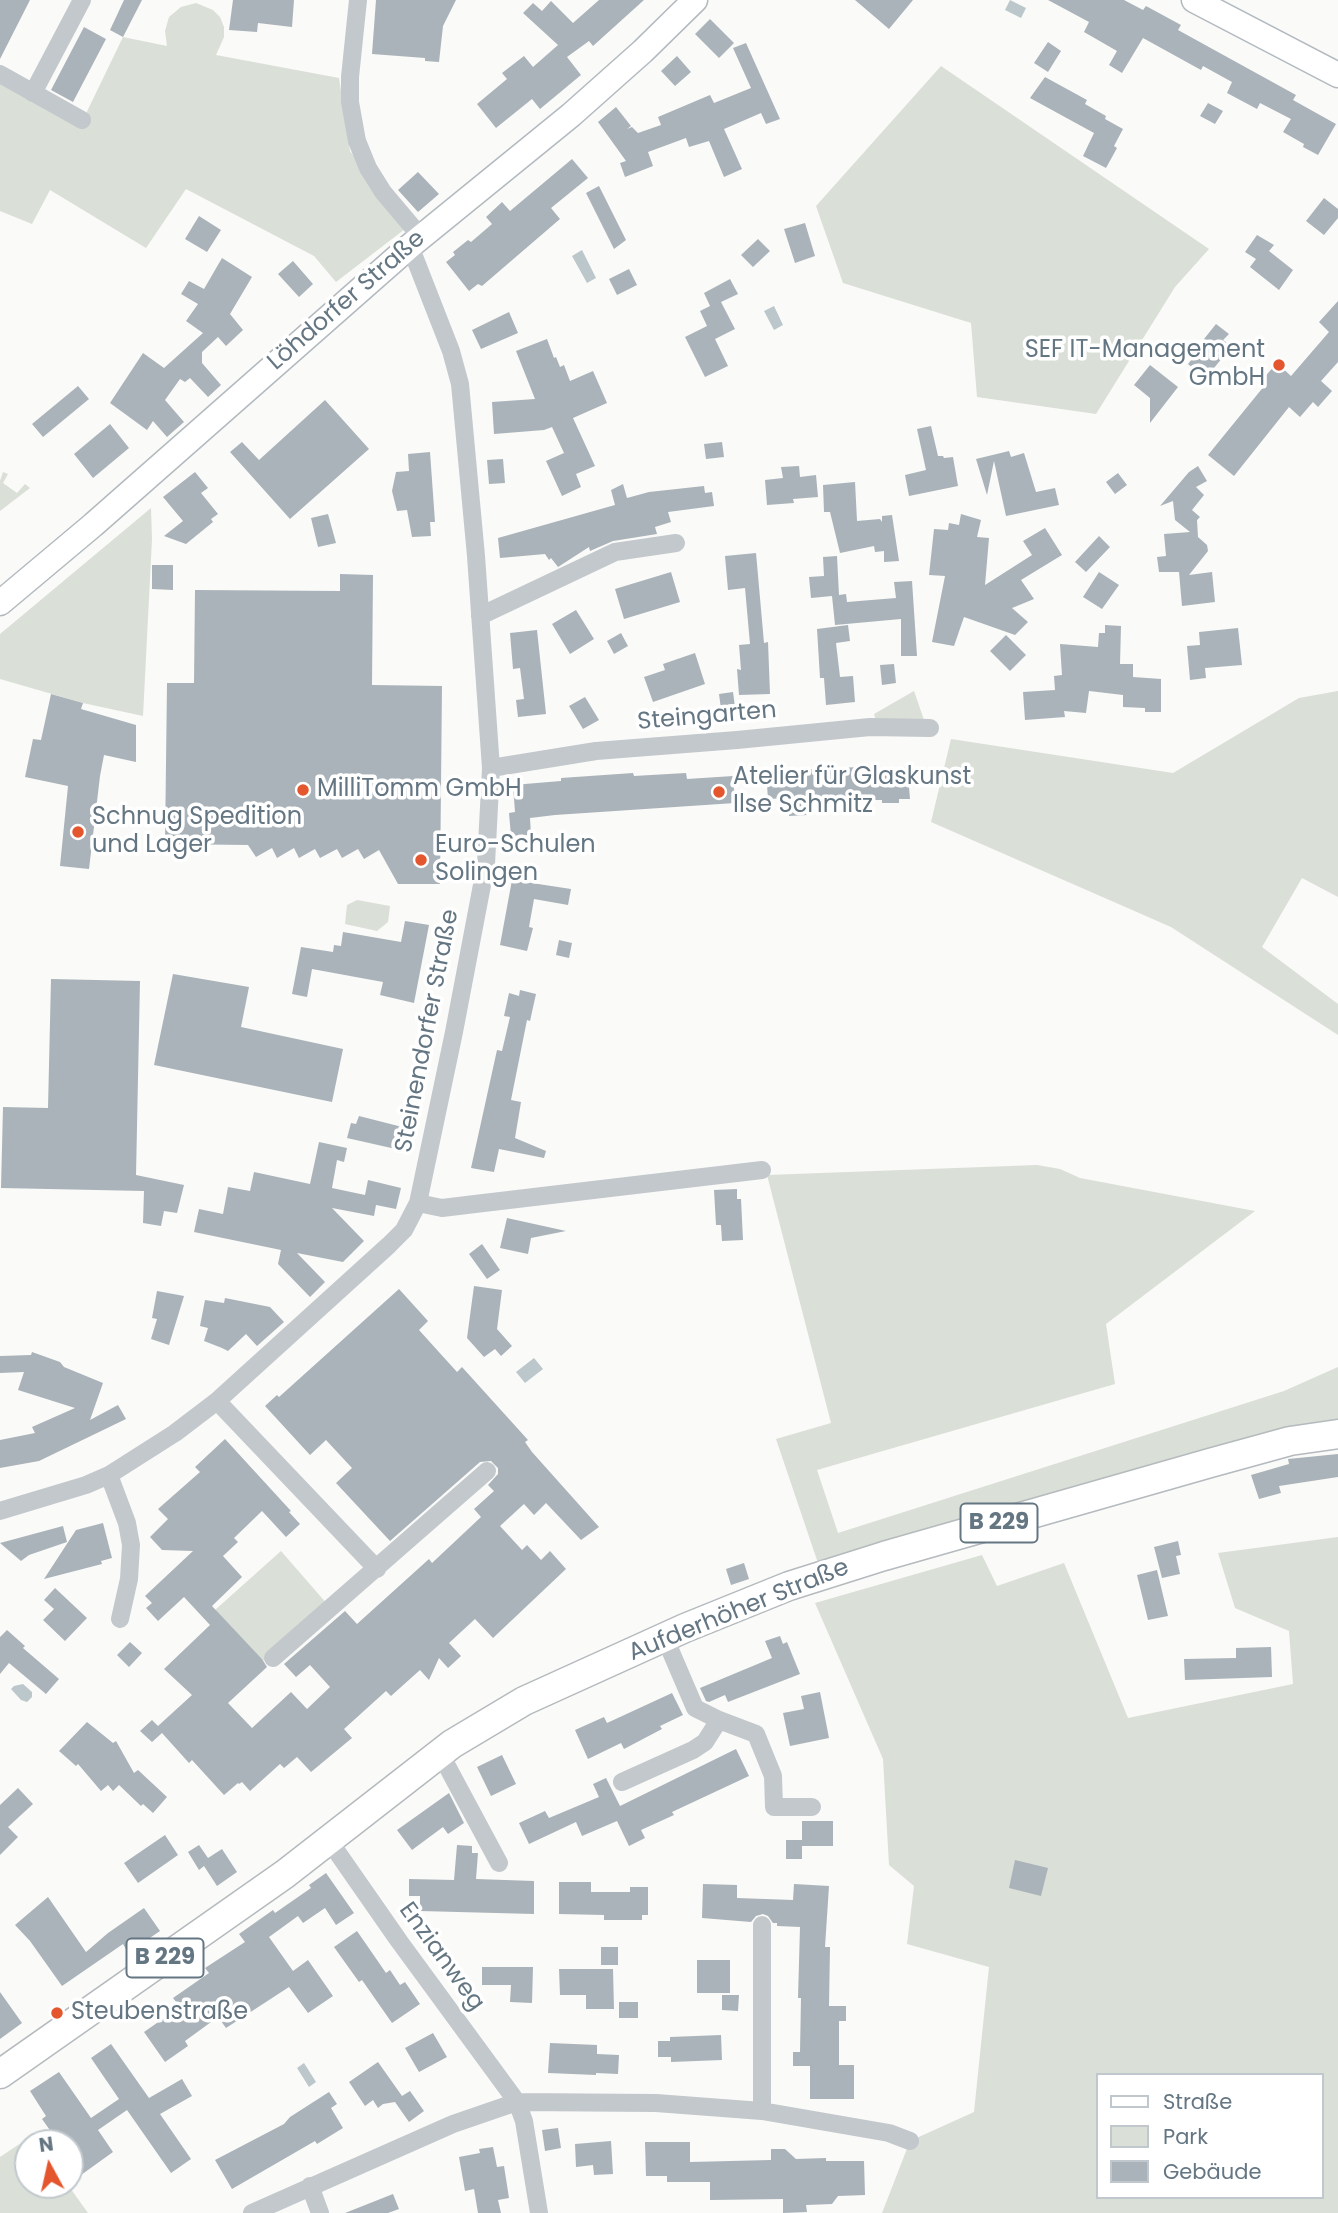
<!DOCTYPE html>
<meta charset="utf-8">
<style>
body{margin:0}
#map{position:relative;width:1338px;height:2213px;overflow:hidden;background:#fafaf8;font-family:Poppins,sans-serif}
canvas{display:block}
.legend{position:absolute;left:1096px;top:2073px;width:228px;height:126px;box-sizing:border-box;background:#fff;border:2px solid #c1c8cd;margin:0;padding:9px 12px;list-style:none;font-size:21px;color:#657683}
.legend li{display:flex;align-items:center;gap:14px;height:35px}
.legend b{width:35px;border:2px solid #c1c8cd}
.north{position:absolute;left:14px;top:2129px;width:70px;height:70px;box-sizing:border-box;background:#fff;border:2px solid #c1c8cd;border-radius:50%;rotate:352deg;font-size:19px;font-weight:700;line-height:28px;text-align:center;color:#657683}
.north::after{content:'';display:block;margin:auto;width:24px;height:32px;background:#e4572e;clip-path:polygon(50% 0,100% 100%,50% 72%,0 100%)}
</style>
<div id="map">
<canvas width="1338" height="2213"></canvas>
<ul class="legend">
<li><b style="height:9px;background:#fff"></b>Straße</li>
<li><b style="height:19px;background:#dadfd7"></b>Park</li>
<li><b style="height:19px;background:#aab3b9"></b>Gebäude</li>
</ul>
<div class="north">N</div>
</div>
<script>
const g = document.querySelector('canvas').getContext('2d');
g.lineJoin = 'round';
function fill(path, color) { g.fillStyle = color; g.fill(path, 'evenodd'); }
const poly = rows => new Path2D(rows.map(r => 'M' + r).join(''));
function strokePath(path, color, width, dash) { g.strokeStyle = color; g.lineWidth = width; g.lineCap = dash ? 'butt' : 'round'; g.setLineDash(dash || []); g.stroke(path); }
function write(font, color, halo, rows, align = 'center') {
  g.font = font + ' Poppins,sans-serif'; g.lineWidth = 7; g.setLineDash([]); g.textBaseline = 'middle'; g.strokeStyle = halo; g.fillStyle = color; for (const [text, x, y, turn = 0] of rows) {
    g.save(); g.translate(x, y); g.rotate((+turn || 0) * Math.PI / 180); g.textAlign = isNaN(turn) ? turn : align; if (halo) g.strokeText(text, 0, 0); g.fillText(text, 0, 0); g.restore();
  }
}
const green = poly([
 [196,3,213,10,220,17,224,27,224,37,216,55,339,78,350,151,405,229,336,282,314,256,186,189,146,248,50,190,32,224,0,211,0,82,80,126,123,37,167,46,165,31,169,17,181,7],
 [941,66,1209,249,1175,287,1096,414,977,397,971,323,843,283,816,206],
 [3,472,8,474,3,483,17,493,25,484,30,488,0,511,0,481],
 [151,508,152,539,143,716,83,703,0,679,0,634],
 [914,691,924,720,876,721,874,714],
 [1338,691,1338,897,1302,878,1262,947,1338,1004,1338,1035,1171,927,931,822,951,739,1173,773,1299,698],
 [357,900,390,906,388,922,377,931,345,924,347,905],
 [1037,1165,1060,1169,1080,1178,1255,1211,1106,1324,1115,1384,817,1470,838,1533,1284,1391,1338,1367,1338,1425,819,1566,776,1439,831,1423,767,1175],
 [1338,1537,1338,2213,882,2213,910,2141,974,2112,989,1967,907,1944,914,1886,889,1865,883,1759,815,1603,982,1555,997,1586,1064,1563,1128,1718,1293,1684,1289,1631,1235,1608,1218,1553],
 [1098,2075,1322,2075,1322,2197,1098,2197],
 [281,1551,328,1605,264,1661,215,1610],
 [33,2135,38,2143,28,2143,28,2185,68,2185,88,2213,0,2213,0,2157]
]);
const water = poly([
 [1010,0,1026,8,1021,18,1005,10],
 [582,250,596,278,587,283,572,256],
 [774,306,783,325,774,330,764,311],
 [534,1358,543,1369,525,1383,516,1372],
 [23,1684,32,1692,32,1697,27,1702,21,1700,11,1689,14,1686],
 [304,2063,316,2082,309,2087,297,2068]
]);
const building = poly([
 [0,0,30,0,0,59],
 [124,0,142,0,123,37,110,30],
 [233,0,294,0,292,27,258,23,257,32,229,30],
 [376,0,456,0,443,26,439,62,425,61,425,58,372,54],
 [599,0,644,0,593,46,589,41,567,57,581,75,540,109,532,99,496,128,477,104,507,79,502,73,524,56,533,67,558,45,523,13,533,3,542,11,551,1,573,23],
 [855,0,913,0,889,29],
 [1048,0,1124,0,1143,10,1146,6,1181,25,1178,30,1296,95,1293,100,1336,124,1318,155,1303,147,1304,144,1283,132,1291,119,1260,103,1257,109,1227,93,1232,82,1203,66,1201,70,1143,38,1122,73,1109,65,1117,51,1084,32,1089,22],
 [710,19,734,43,719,58,695,34],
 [84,27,106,39,73,102,51,90],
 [1048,42,1061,51,1048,72,1034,63],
 [746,43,780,119,766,124,761,113,724,129,742,169,724,177,709,141,689,147,686,138,648,152,653,166,625,177,620,163,626,161,598,122,616,107,631,126,627,129,632,127,638,133,661,125,658,117,710,95,714,103,751,88,733,48],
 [677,56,691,72,675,86,661,71],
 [1045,77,1087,100,1085,104,1106,116,1105,119,1123,129,1114,146,1117,148,1106,168,1083,156,1094,133,1030,98],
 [1208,103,1223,111,1215,124,1200,116],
 [572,159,588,178,551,208,560,219,482,286,478,284,469,291,446,262,455,255,453,252,468,240,471,242,492,224,486,217,502,202,510,211],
 [418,172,439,194,418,212,398,190],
 [599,186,626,240,614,249,586,193],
 [1324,198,1338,209,1338,218,1324,235,1306,221],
 [199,216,221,230,207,252,185,239],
 [805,223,815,256,795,263,784,229],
 [1257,235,1274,245,1269,251,1293,270,1279,290,1250,267,1256,259,1245,252],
 [758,239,770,251,753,267,741,255],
 [222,258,252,277,230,314,243,330,226,346,218,337,202,352,202,363,221,385,208,397,190,378,185,382,180,379,165,400,184,422,167,437,153,421,147,430,110,403,143,353,164,368,203,333,186,321,198,304,181,294,189,281,204,289],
 [293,261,313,284,299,297,278,274],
 [629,269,637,285,617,295,609,279],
 [730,279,738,294,721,302,735,329,715,339,728,366,705,377,685,337,707,326,700,311,710,306,704,293],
 [1338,301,1338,362,1321,381,1332,391,1318,407,1313,402,1300,417,1289,407,1234,476,1208,455,1265,385,1260,382,1277,363,1291,376,1329,332,1319,322],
 [509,312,518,333,481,349,472,330],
 [1216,324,1229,334,1223,340,1227,343,1218,353,1223,357,1205,379,1188,364,1207,341,1204,339],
 [547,339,554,358,556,357,560,367,564,365,570,381,593,371,607,403,573,418,595,466,576,474,581,487,562,496,546,461,564,453,552,427,544,430,494,434,492,402,535,399,516,351],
 [1150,365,1178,387,1150,423,1150,398,1134,385],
 [78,386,89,399,43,437,32,424],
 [325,400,369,449,290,519,230,452,242,442,259,460],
 [110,424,129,448,93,478,74,454],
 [931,426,938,456,943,456,944,458,953,457,958,486,909,496,905,475,926,470,917,429],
 [722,442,724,457,706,459,704,444],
 [1009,451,1011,457,1024,453,1036,492,1055,488,1059,505,1006,516,994,461,987,495,976,459],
 [430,452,435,522,430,522,431,536,412,537,407,510,397,511,392,491,396,472,409,471,408,454],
 [503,459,505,483,489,484,487,460],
 [799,466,800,477,816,475,818,497,793,499,794,503,767,505,765,480,783,478,781,467],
 [1198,466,1207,481,1196,487,1204,495,1192,510,1200,517,1197,520,1198,537,1207,545,1208,551,1189,575,1212,572,1215,602,1182,606,1179,572,1159,572,1157,557,1166,556,1164,534,1190,532,1175,520,1173,501,1160,506,1189,472],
 [195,472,208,488,201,493,218,514,211,519,213,522,186,544,164,536,183,521,163,497],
 [1118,473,1127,485,1115,494,1106,482],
 [855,482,857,521,880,519,882,522,882,516,892,515,899,561,884,562,884,551,875,552,874,546,840,553,830,512,824,512,823,485],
 [623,484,627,498,649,492,704,486,705,493,712,492,714,506,668,512,671,522,655,527,657,534,613,541,590,551,589,547,558,567,551,558,549,560,545,554,500,558,498,538,615,505,611,490],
 [328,514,336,543,318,547,311,518],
 [961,514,981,520,977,537,989,538,985,585,1032,555,1023,541,1045,528,1062,555,1021,580,1034,599,1012,608,1028,622,1015,635,964,617,954,646,932,642,945,576,929,575,934,529,948,530,949,523,959,525],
 [1099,536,1110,547,1086,572,1075,562],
 [756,553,764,643,768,642,770,694,739,695,737,669,741,670,739,645,750,644,745,588,728,590,725,556],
 [837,556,839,595,846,594,847,602,896,598,894,582,912,581,917,656,901,656,901,619,835,625,832,596,811,598,809,577,824,576,823,557],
 [152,565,173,565,173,590,152,589],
 [671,572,680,602,624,619,615,589],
 [1099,572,1119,585,1102,609,1083,597],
 [340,574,373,575,372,685,442,686,440,884,398,884,379,850,364,859,358,849,342,858,337,849,320,858,315,849,299,858,294,848,277,858,272,848,256,857,248,845,165,844,167,683,194,683,195,590,340,591],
 [576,610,594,639,570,654,552,624],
 [848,625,850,641,836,643,840,677,853,676,855,702,826,705,824,678,820,678,817,629],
 [1105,625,1121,626,1120,664,1133,664,1133,677,1161,679,1161,712,1145,712,1145,708,1123,707,1123,695,1089,691,1086,713,1064,711,1065,717,1025,720,1023,692,1055,690,1054,676,1062,675,1060,644,1098,647,1099,633,1105,633],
 [1238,628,1242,665,1205,668,1206,678,1190,680,1187,646,1200,645,1199,632],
 [537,630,546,714,518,717,516,700,524,699,520,668,513,669,510,633],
 [621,633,628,646,614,654,607,641],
 [1006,635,1026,655,1010,671,990,651],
 [695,653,705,684,653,702,644,677,665,670,663,664],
 [894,664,896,683,882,685,880,665],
 [733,692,735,707,721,709,719,694],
 [51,694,83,703,81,709,136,725,136,762,104,755,100,776,89,869,60,866,68,786,25,777,33,739,41,740],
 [585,697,599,720,583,729,569,706],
 [860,767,861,775,888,774,887,771,897,770,897,768,919,767,920,787,909,787,910,799,899,799,899,803,882,803,882,800,871,800,871,796,806,799,807,815,789,816,788,798,768,799,766,771],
 [633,773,634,776,686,773,687,779,733,776,735,803,555,815,530,818,531,835,511,836,509,813,515,812,513,785,561,781,561,778],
 [512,880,571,889,568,905,534,899,529,927,533,928,527,951,500,945],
 [405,921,429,925,414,1003,380,995,383,982,312,969,307,997,292,994,301,947,333,952,334,945,341,946,343,932,401,942],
 [559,940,572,943,569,958,556,955],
 [173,974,249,987,241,1027,343,1049,332,1102,154,1065],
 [51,979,140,981,136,1175,184,1185,177,1213,164,1211,161,1226,143,1223,144,1191,1,1188,3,1107,48,1108],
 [520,990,536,994,530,1021,527,1020,511,1100,521,1102,515,1138,546,1151,544,1158,499,1149,494,1172,471,1168,497,1050,502,1051,510,1017,504,1016,509,993,519,996],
 [359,1116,414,1130,409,1152,347,1138,351,1123,356,1124],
 [319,1142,347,1148,344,1162,337,1160,332,1188,365,1195,368,1180,401,1188,396,1209,376,1205,374,1216,332,1208,364,1241,343,1262,297,1253,325,1282,310,1297,278,1264,281,1250,194,1232,199,1209,223,1214,228,1187,250,1191,254,1172,310,1184],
 [737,1189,737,1199,741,1199,743,1240,722,1241,721,1225,716,1225,714,1190],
 [507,1218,566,1231,531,1238,528,1254,500,1248],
 [482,1244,500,1270,487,1279,469,1254],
 [474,1286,502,1290,497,1329,512,1346,501,1356,495,1349,484,1357,467,1338],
 [399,1289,428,1321,419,1330,457,1372,462,1367,528,1440,525,1442,532,1452,599,1527,581,1540,546,1503,534,1515,524,1504,500,1526,522,1550,527,1545,541,1560,550,1551,566,1569,493,1638,475,1619,449,1643,461,1656,448,1668,439,1658,429,1680,420,1670,391,1696,386,1691,344,1729,352,1738,311,1772,297,1757,284,1768,280,1764,250,1791,242,1782,239,1784,238,1783,224,1795,192,1760,189,1763,162,1733,152,1742,140,1731,152,1720,158,1726,192,1695,164,1669,210,1625,184,1597,158,1621,146,1608,152,1603,145,1596,193,1551,162,1550,150,1537,168,1519,158,1509,200,1472,195,1467,225,1439,291,1511,289,1512,300,1524,286,1537,262,1511,234,1538,238,1542,223,1556,242,1577,212,1606,262,1659,267,1667,228,1703,252,1728,291,1692,307,1709,330,1687,310,1665,296,1677,284,1664,345,1611,357,1624,429,1559,432,1563,481,1517,474,1509,494,1491,488,1485,498,1474,498,1468,491,1461,480,1462,390,1541,336,1483,352,1468,326,1440,310,1455,265,1406,277,1395,279,1397],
 [157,1291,184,1296,169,1345,151,1339,157,1319,152,1318],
 [225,1298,270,1307,284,1322,257,1346,246,1334,228,1351,222,1348,204,1341,208,1328,200,1326,205,1300,224,1303],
 [32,1352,60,1362,64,1367,103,1383,90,1420,118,1405,126,1419,39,1461,0,1468,0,1440,35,1433,32,1427,75,1408,18,1390,24,1372,0,1373,0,1356,31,1355],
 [1338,1454,1338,1477,1279,1486,1281,1493,1259,1499,1251,1475,1289,1464,1288,1459],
 [103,1523,112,1558,101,1561,102,1564,44,1579,76,1530],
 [63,1526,67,1542,29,1555,21,1561,0,1543],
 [1178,1541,1181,1555,1176,1556,1180,1574,1162,1578,1154,1547],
 [744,1563,749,1579,731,1585,726,1569],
 [1157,1570,1168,1616,1148,1620,1137,1575],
 [55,1588,87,1618,65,1641,43,1620,54,1609,44,1600],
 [7,1630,25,1646,23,1648,59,1679,46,1694,9,1663,0,1674,0,1637],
 [780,1636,783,1644,787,1642,800,1674,728,1702,725,1695,709,1702,706,1701,700,1688,772,1658,765,1641],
 [130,1642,142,1653,129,1667,117,1655],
 [1271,1647,1272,1677,1185,1680,1184,1659,1236,1658,1236,1648],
 [820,1692,829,1738,790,1746,783,1713,804,1709,801,1696],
 [672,1693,683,1715,660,1726,662,1729,624,1749,621,1743,588,1759,575,1730,604,1717,607,1723],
 [87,1722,113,1743,116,1741,134,1773,138,1770,167,1797,153,1813,143,1804,141,1806,119,1785,113,1791,108,1785,101,1791,78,1764,76,1766,59,1751],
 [736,1749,749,1776,672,1812,674,1815,641,1830,645,1838,629,1846,617,1821,582,1836,576,1822,529,1844,519,1823,545,1811,549,1818,599,1797,593,1784,606,1778,620,1806],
 [502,1755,516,1784,491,1796,477,1767],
 [18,1788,33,1804,8,1827,18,1837,0,1855,0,1805],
 [449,1793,464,1823,448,1834,443,1827,412,1850,397,1830],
 [802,1821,833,1821,833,1846,802,1846,802,1859,786,1859,786,1840,802,1840],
 [165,1835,178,1855,138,1883,124,1863],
 [199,1845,208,1858,222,1849,237,1872,217,1886,204,1866,199,1870,188,1852],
 [457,1845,472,1846,472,1853,478,1853,476,1879,534,1881,534,1914,420,1911,420,1896,409,1896,409,1879,454,1880],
 [1015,1860,1048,1868,1041,1896,1009,1888],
 [326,1873,354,1913,336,1925,325,1908,303,1923,298,1916,269,1937,293,1971,308,1960,333,1996,308,2013,289,1987,226,2028,218,2017,185,2041,188,2046,165,2062,144,2032,180,2007,173,1998,209,1973,205,1968,245,1942,239,1934,273,1910,275,1913,311,1888,309,1885],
 [559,1882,591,1882,591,1892,630,1892,630,1887,648,1887,648,1915,642,1915,642,1920,604,1920,604,1915,559,1914],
 [703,1884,737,1885,737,1898,793,1900,794,1884,829,1886,825,1947,830,1947,829,2006,846,2006,846,2021,839,2021,839,2065,854,2065,854,2099,810,2099,810,2066,793,2066,793,2052,800,2052,801,1998,798,1998,800,1927,777,1926,777,1923,773,1923,768,1916,763,1914,756,1916,751,1922,702,1918],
 [48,1897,86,1952,108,1933,144,1908,160,1931,128,1953,123,1944,62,1986,30,1941,15,1925],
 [357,1931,386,1973,390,1970,400,1985,405,1982,420,2004,392,2023,362,1980,359,1982,334,1947],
 [601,1947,618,1947,618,1965,601,1965],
 [697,1960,730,1960,730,1993,697,1993],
 [482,1967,533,1967,532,2003,510,2002,511,1985,482,1985],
 [559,1969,613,1969,614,2009,586,2009,586,1995,560,1995],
 [0,1992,22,2023,0,2039],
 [722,1995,739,1995,738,2011,722,2010],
 [619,2002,638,2002,638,2018,619,2018],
 [433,2033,447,2057,419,2072,405,2048],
 [721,2035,722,2060,671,2062,671,2057,658,2057,658,2041,670,2041,670,2037],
 [550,2043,597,2045,597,2054,619,2055,618,2074,596,2073,596,2075,548,2073],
 [111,2044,149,2098,182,2079,192,2096,160,2114,191,2159,171,2173,127,2110,98,2130,113,2152,81,2175,70,2159,70,2143,59,2143,42,2119,46,2116,30,2091,59,2072,91,2118,119,2099,91,2058],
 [378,2062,402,2096,410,2091,424,2111,409,2122,395,2102,383,2104,378,2108,373,2100,365,2106,349,2082],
 [329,2092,337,2104,331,2108,343,2128,317,2144,315,2141,232,2189,215,2160,284,2124,290,2117],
 [558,2128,561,2148,545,2151,542,2130],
 [611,2141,613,2174,594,2175,593,2165,576,2167,575,2144],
 [645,2142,690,2142,690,2162,771,2160,771,2149,785,2149,796,2159,826,2158,826,2161,864,2161,865,2195,838,2196,832,2204,806,2205,807,2212,783,2213,783,2199,710,2200,710,2182,667,2182,667,2176,646,2176],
 [493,2147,497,2167,504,2166,509,2198,498,2200,501,2213,478,2213,474,2189,465,2191,459,2157,480,2153,479,2149],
 [393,2194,399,2209,388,2213,345,2213]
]);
const street = poly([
 [358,0,350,77,350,102,357,141,368,168,383,192,421,237],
 [0,74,82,120],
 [33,93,82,0],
 [480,616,615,552,676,543],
 [491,768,596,751,737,740,870,727,930,728],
 [418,1203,442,1208,475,1204,762,1170],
 [217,1401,377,1569],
 [109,1475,127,1523,131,1545,129,1579,120,1619],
 [0,1511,86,1485,109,1475,175,1433,217,1401,389,1245,404,1230,418,1203,454,1032,486,864,491,768,476,556,460,384,451,351,410,246],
 [665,1638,695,1708,719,1720,756,1734,773,1776,774,1807,812,1807],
 [273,1658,487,1471],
 [440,1753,499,1863],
 [622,1782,693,1750,705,1742,719,1720],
 [328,1839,399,1941,517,2102,524,2121,539,2213],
 [762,1925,762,2111],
 [310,2186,320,2213],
 [252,2213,453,2124,517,2102,656,2103,762,2111,889,2133,910,2141]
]);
const secondary = poly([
 [1194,0,1338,75],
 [0,603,93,525,410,246,571,115,643,51,695,0]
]);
const primary = poly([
 [0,2074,285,1874,452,1744,524,1701,685,1628,789,1586,884,1556,1210,1463,1290,1441,1338,1434]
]);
const markers = [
 [1279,365,7,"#e4572e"],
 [303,790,7,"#e4572e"],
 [719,792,7,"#e4572e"],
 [78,832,7,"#e4572e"],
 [421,860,7,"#e4572e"],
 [57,2013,7,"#e4572e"]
];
const shields = [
 [999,1523,77],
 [165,1958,77]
];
const shieldNames = [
 ["B 229",999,1523],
 ["B 229",165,1958]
];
const streetNames = [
 ["Löhdorfer Straße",347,301,-41],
 ["Steingarten",707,717,-5],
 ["Steinendorfer Straße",428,1031,-79],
 ["Aufderhöher Straße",739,1611,-22],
 ["Enzianweg",441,1957,54]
];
const poiNames = [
 ["SEF IT-Management",1265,351,"right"],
 ["GmbH",1265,379,"right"],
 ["Atelier für Glaskunst",733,778],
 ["Ilse Schmitz",733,806],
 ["MilliTomm GmbH",317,790],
 ["Schnug Spedition",92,818],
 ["und Lager",92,846],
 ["Euro-Schulen",435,846],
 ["Solingen",435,874],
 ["Steubenstraße",71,2013]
];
fill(green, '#dadfd7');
fill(water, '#bbc7cb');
fill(building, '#aab3b9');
strokePath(secondary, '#b3babf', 27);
strokePath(primary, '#b5babe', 31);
strokePath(street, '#c3c8cc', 18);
strokePath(secondary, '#fff', 24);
strokePath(primary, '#fff', 28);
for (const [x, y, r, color] of markers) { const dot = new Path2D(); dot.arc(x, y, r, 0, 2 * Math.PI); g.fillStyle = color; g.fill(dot); strokePath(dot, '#fff', 2.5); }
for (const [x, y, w] of shields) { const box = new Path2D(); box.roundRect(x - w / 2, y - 19.5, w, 39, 5); g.fillStyle = '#fff'; g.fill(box); strokePath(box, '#657683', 2); }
write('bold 23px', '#657683', null, shieldNames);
write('24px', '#657683', '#fff', streetNames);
write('24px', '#657683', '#fff', poiNames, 'left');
</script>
